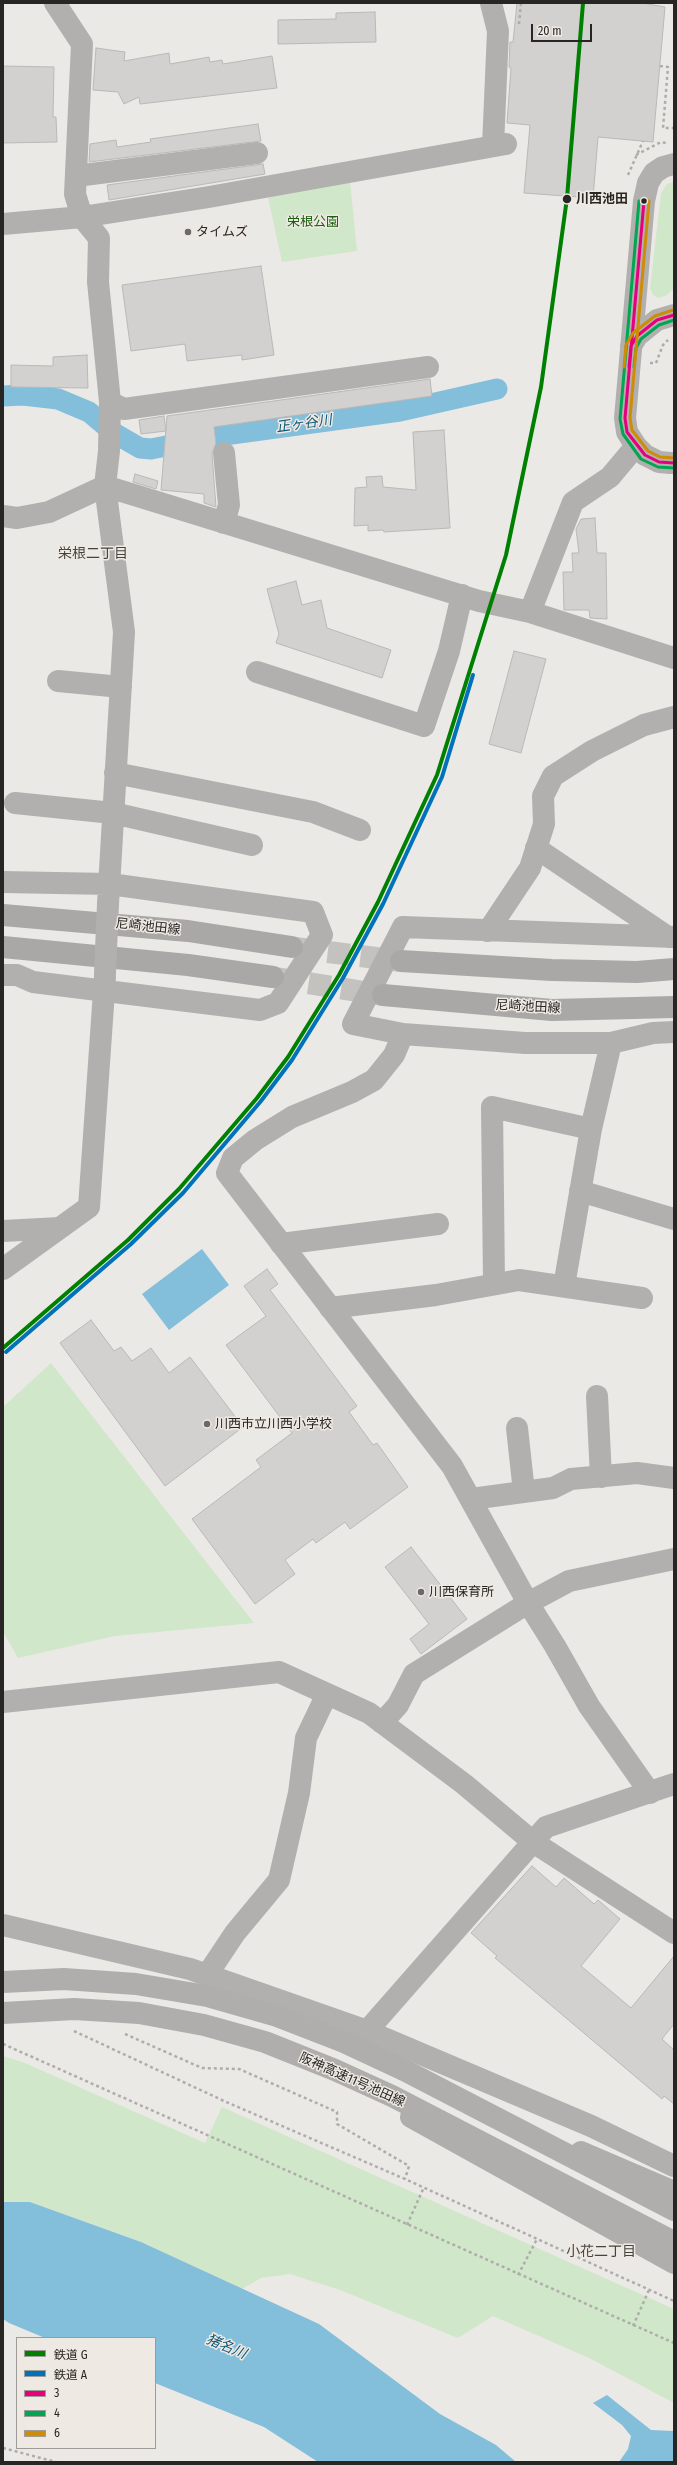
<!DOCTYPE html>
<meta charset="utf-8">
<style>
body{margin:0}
#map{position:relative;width:677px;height:2465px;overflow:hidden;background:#ebe9e6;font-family:"Fira Sans Condensed","Noto Sans JP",sans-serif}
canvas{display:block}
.frame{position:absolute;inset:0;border:4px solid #282624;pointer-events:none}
.legend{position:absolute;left:16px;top:2337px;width:140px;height:112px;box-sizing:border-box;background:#eee9e3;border:1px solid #9f9b97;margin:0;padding:5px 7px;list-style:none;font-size:12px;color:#282624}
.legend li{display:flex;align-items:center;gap:8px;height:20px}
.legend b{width:20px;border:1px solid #9f9b97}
.scale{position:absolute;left:531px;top:24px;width:61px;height:18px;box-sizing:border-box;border:2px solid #282624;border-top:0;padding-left:5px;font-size:12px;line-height:14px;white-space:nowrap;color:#282624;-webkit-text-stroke:3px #eee9e3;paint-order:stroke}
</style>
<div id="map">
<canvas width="677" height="2465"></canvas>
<div class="frame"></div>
<ul class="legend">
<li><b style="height:5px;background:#008000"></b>鉄道 G</li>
<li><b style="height:5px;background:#0072ba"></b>鉄道 A</li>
<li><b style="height:5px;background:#e5007d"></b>3</li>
<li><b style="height:5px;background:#00a651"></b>4</li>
<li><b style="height:5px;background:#ce8c07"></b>6</li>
</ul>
<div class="scale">20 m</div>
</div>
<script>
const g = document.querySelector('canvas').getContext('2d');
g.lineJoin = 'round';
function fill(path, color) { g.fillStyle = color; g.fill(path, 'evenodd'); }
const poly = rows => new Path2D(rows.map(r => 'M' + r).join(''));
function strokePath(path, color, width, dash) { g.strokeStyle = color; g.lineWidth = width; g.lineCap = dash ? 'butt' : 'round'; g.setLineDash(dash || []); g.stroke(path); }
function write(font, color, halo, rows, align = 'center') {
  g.font = font + ' "Fira Sans Condensed","Noto Sans JP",sans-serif'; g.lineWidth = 3; g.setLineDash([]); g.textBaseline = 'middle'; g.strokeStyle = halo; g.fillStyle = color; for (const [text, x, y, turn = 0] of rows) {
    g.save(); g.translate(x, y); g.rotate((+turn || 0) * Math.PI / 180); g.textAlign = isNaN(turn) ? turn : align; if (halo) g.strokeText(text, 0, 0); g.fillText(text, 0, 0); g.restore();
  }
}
const green = poly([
 [350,180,357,251,282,262,267,193],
 [674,182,674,288,666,296,658,298,653,295,650,288,661,193,667,184],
 [51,1363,254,1623,115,1636,18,1658,3,1632,3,1407],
 [3,2056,25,2063,205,2143,222,2107,674,2309,674,2403,589,2358,493,2316,458,2338,340,2290,290,2274,261,2278,242,2289,141,2242,30,2202,3,2202]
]);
const water = poly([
 [202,1249,229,1285,169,1330,142,1294],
 [3,2202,30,2202,141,2242,319,2324,440,2414,496,2445,516,2462,318,2462,264,2427,155,2383,155,2338,45,2338,9,2323,3,2319],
 [607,2395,651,2430,674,2431,674,2462,619,2462,628,2449,631,2436,622,2425,593,2403]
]);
const canal = poly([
 [3,396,23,395,58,399,89,412,114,433,140,448,151,449,217,436,400,411,497,389]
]);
const building = poly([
 [517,3,642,3,665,7,653,142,598,137,593,198,524,193,530,125,507,123,511,68,509,67,510,42,513,42,517,3],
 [375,12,376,42,278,44,278,20,336,19,336,13,375,12],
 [96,48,125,52,124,61,169,53,170,64,209,57,210,62,222,60,223,64,272,56,277,88,140,104,139,97,124,104,118,92,93,90,96,48],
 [3,66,54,67,53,117,56,117,57,142,3,143,3,66],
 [258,124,261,141,89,162,90,144,116,140,117,147,151,142,150,139,258,124],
 [263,164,265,174,109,200,107,185,263,164],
 [261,266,274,355,242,360,242,355,187,361,185,344,131,351,122,285,261,266],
 [87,355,88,388,11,387,11,365,53,366,53,357,87,355],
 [430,379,432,396,214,427,216,443,212,454,216,507,204,503,204,494,161,490,167,416,430,379],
 [164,416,166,431,141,434,139,420,164,416],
 [444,430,450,528,384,532,383,530,368,531,368,525,354,526,355,488,367,487,366,477,382,476,383,487,416,490,413,432,444,430],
 [135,474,158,481,156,489,133,482,135,474],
 [595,518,597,553,606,553,607,619,590,618,589,610,564,610,563,572,573,572,572,553,579,553,576,529,581,519,595,518],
 [296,581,302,605,321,600,327,628,391,650,382,678,276,643,279,634,267,589,296,581],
 [514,651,546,659,521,753,489,744,514,651],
 [267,1269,278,1284,270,1290,357,1406,349,1412,373,1445,377,1443,408,1487,350,1529,345,1522,316,1543,313,1539,285,1560,295,1574,255,1604,192,1519,261,1467,256,1460,292,1433,226,1345,266,1316,244,1286,267,1269],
 [91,1320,114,1351,121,1347,132,1361,151,1348,169,1373,190,1357,243,1427,165,1486,60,1343,91,1320],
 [411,1547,467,1619,421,1654,410,1639,429,1624,385,1567,411,1547],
 [532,1866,556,1887,564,1878,594,1904,598,1900,620,1919,581,1966,631,2008,674,1956,674,2024,662,2039,674,2050,674,2104,664,2096,662,2099,495,1958,497,1956,471,1933,532,1866]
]);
const primaryTunnel = poly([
 [295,948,401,961],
 [276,978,383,995]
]);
const path = poly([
 [519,24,521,3],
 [660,66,668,67,663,128,674,128],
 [636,155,661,142,666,143],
 [628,175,643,141],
 [650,363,656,363,663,345,668,340],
 [74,2031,224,2101,405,2179,674,2301],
 [125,2034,202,2068,239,2069,337,2112,337,2124,409,2166,405,2179],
 [3,2044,674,2343],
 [407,2225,424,2187],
 [518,2275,537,2239],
 [633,2326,649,2290],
 [3,2448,56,2462]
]);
const minor = poly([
 [55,3,82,44,75,194,82,217,99,238,98,282,110,402,109,451,105,486,124,632,108,904],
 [491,3,498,31,493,146],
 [76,176,257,153],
 [3,224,82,217,209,197,506,144],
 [631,346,637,336,657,320,674,315],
 [110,402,124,409,428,367],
 [636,446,610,477,573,502,530,612,674,658],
 [224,453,229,505,224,523],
 [671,463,659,462,645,455,636,446,627,432,625,418,644,201,648,183,654,173,663,167,674,164],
 [3,516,17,518,49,512,105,486,479,601,530,612],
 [257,672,424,726,449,651,462,595],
 [58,681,121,687],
 [115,773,313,812,360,830],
 [15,803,113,813,252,845],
 [536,848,668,937],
 [3,882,110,884,313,912,322,935,278,1003,260,1010,33,982,17,975,3,975],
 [488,931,530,868,544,824,543,796,553,776,592,751,644,725,674,717],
 [674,937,403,927,353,1024,403,1034,525,1043,611,1043,653,1033,674,1032],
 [403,1034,394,1055,374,1080,352,1092,292,1117,255,1140,233,1158,227,1173,452,1466,528,1603,555,1646,589,1706,650,1793],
 [580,1191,674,1219],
 [3,1231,60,1228],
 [281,1244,438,1224],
 [3,1269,89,1207,105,977],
 [494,1283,492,1107,591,1129],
 [564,1286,591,1129,611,1043],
 [330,1308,436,1295,519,1280,642,1298],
 [597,1396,601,1477],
 [517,1428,524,1492],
 [471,1499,553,1488,571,1479,637,1473,674,1478],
 [3,1702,279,1672,369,1713,464,1784,533,1842,674,1933],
 [382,1723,398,1705,414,1674,528,1603,569,1581,674,1559],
 [207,1975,235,1933,279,1880,299,1793,306,1738,327,1694],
 [367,2031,546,1827,674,1784]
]);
const tertiary = poly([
 [671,463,674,463],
 [3,1925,190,1969,367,2031,591,2126,674,2166]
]);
const primary = poly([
 [3,915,188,931,292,947],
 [3,947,188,965,273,977],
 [401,961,552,970,637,972,674,969],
 [383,995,552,1010,674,1007]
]);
const motorway = poly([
 [411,2117,674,2263],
 [581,2152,674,2192]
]);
const minorBridge = poly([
 [105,973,108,904]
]);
const motorwayBridge = poly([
 [3,1982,64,1979,136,1984,207,1996,277,2016,344,2042,404,2070,674,2210],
 [3,2013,74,2009,139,2013,204,2025,265,2042,335,2070,392,2096,674,2242]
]);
const bus1 = poly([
 [644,201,625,418,627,432,645,455,659,462,674,463],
 [629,367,631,346,637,336,657,320,674,315]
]);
const bus2 = poly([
 [639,201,620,419,623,434,641,459,658,467,674,468],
 [634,367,636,348,641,339,659,325,674,320]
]);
const bus3 = poly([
 [649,201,630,418,632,430,648,451,660,457,674,458],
 [624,367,626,345,633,333,655,316,673,310]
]);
const rail1 = poly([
 [3,1348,128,1240,179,1189,257,1098,288,1057,339,975,378,902,437,775,506,555,541,387,567,198,583,3]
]);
const rail2 = poly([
 [6,1352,131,1244,183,1193,261,1101,292,1060,343,978,383,904,442,777,473,675]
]);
const markers = [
 [567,199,5,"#282624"],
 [644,201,3.5,"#282624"],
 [188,232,4,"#6c6a68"],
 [207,1424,4,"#6c6a68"],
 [421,1592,4,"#6c6a68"]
];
const stopNames = [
 ["川西池田",576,199]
];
const parkNames = [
 ["栄根公園",313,222]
];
const poiNames = [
 ["タイムズ",196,232],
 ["川西市立川西小学校",215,1424],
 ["川西保育所",429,1592]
];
const streetNames = [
 ["尼崎池田線",148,927,6],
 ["尼崎池田線",528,1007,3],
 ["阪神高速11号池田線",352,2080,24]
];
const waterNames = [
 ["正ヶ谷川",304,424,-8],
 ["猪名川",226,2347,23]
];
const neighbourhoodNames = [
 ["栄根二丁目",93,554],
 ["小花二丁目",601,2252]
];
fill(green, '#d1e7ca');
fill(water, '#83bedb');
strokePath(canal, '#83bedb', 21);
fill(building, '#d3d1cf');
strokePath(building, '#bab8b6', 1);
strokePath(primaryTunnel, '#c4c2bf', 22, [22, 11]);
strokePath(path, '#afadab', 2.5, [3, 3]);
strokePath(minor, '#b2b0af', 22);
strokePath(tertiary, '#b2b0af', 22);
strokePath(primary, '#aaa8a7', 22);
strokePath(motorway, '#b0aeac', 22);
strokePath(minorBridge, '#b2b0af', 22);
strokePath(motorwayBridge, '#b0aeac', 22);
strokePath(bus1, '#e5007d', 3);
strokePath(bus2, '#00a651', 3);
strokePath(bus3, '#ce8c07', 3);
strokePath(rail1, '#008000', 4);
strokePath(rail2, '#0072ba', 4);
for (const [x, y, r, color] of markers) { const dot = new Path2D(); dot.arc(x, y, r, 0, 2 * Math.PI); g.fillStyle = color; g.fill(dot); strokePath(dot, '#eee9e3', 1.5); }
write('bold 13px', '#282624', '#eee9e3', stopNames, 'left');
write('13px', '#1b610c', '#eee9e3', parkNames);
write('13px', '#282624', '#eee9e3', poiNames, 'left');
write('13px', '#282624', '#eee9e3', streetNames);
write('italic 14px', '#125674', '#eee9e3', waterNames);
write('14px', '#47433e', '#eee9e3', neighbourhoodNames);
</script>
